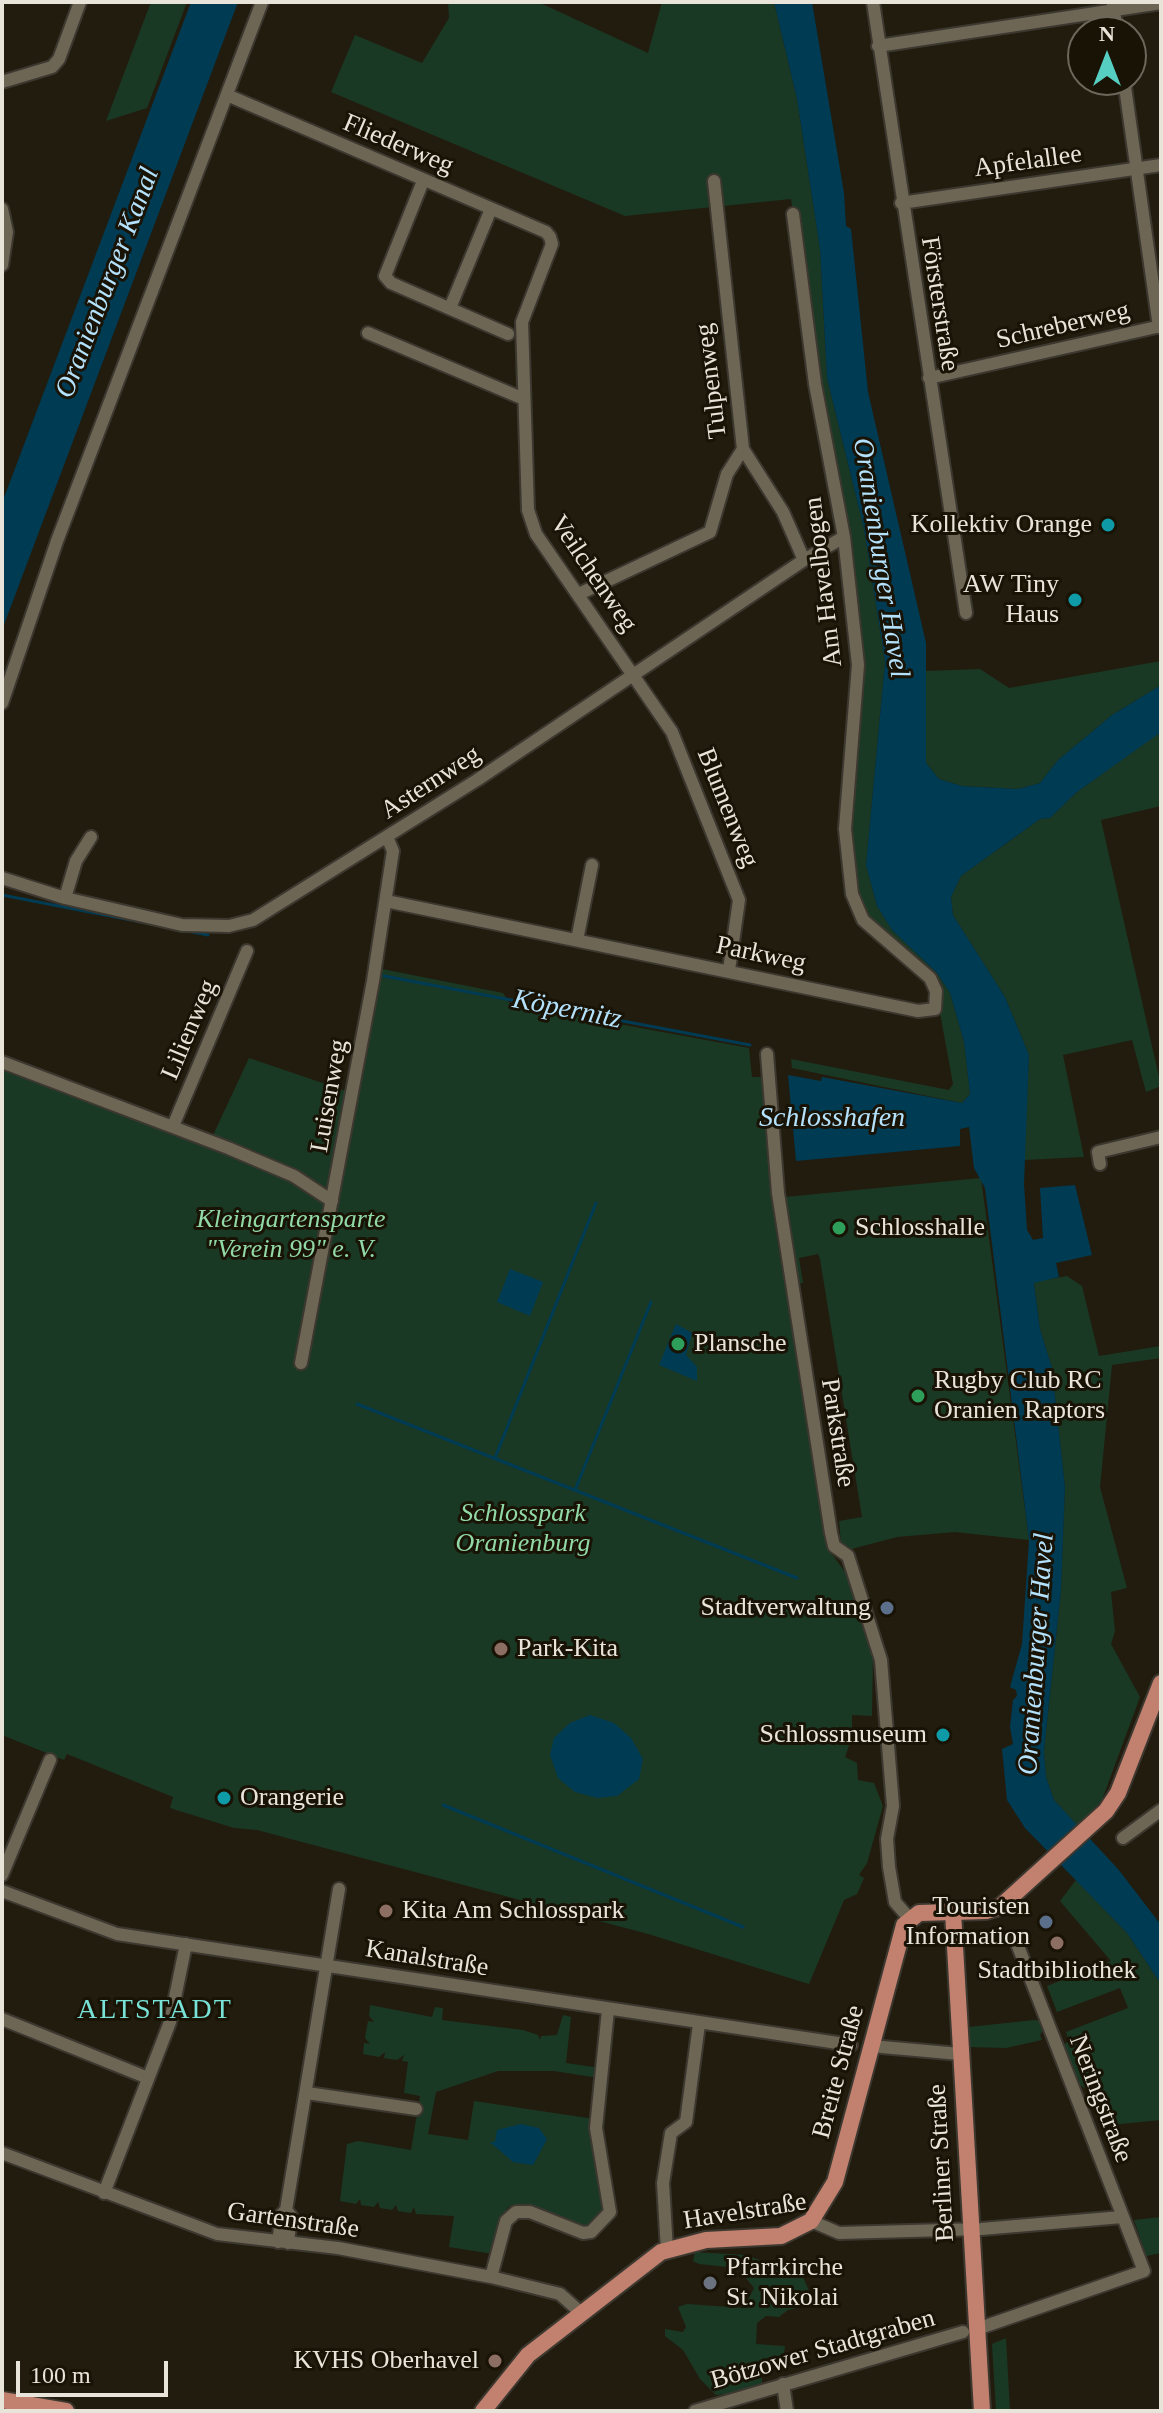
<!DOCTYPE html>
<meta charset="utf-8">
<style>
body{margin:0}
#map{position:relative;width:1163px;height:2413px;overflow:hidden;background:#221c0e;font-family:Georgia,serif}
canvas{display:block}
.frame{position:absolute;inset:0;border:4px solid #e8e4da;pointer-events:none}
.north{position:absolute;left:1067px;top:16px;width:80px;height:80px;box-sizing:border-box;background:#191305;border:2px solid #6c675a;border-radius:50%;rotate:0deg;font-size:22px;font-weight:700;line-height:32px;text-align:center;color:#e8e4da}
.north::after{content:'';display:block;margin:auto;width:28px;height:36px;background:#57cec2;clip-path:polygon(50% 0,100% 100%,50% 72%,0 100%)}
.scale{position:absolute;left:16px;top:2361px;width:152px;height:36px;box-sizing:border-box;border:4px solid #e8e4da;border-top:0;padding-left:10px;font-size:24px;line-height:28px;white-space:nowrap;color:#e8e4da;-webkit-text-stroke:6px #191305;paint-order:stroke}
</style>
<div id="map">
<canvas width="1163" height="2413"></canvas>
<div class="frame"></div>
<div class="north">N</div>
<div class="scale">100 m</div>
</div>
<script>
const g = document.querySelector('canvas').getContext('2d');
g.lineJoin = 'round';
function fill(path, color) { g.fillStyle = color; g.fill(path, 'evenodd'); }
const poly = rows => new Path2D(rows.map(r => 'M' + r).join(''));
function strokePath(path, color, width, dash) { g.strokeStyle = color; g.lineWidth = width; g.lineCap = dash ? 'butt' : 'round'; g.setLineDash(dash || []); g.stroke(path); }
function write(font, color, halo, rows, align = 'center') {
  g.font = font + ' Georgia,serif'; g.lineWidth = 6; g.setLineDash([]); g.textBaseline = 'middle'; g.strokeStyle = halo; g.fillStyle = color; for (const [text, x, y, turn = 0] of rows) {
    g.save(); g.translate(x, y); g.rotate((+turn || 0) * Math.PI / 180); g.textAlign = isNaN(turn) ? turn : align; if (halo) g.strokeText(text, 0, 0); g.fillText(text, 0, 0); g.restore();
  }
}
const green = poly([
 [151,2,187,2,147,108,106,121],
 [448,2,538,2,648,53,662,2,774,2,797,99,820,249,827,378,864,529,885,662,866,865,877,906,892,930,937,973,950,993,964,1042,970,1094,962,1103,792,1068,791,1059,949,1090,953,1084,936,991,863,920,845,829,858,665,791,199,625,216,331,92,355,35,422,63,449,18],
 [1161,661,1161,685,1112,715,1058,760,1040,783,1018,789,962,786,939,779,926,763,926,671,980,669,1009,688],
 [1161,731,1161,806,1101,820,1161,1086,1146,1092,1132,1040,1063,1055,1084,1157,1024,1160,1029,1055,1005,997,953,915,951,897,961,876,1040,819,1050,818,1077,792],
 [372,967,503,993,510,1004,749,1048,752,1077,763,1077,777,1238,829,1550,853,1583,873,1657,872,1716,852,1715,852,1737,845,1757,857,1763,858,1780,874,1783,883,1806,867,1863,859,1875,864,1878,857,1894,844,1900,809,1984,648,1934,257,1830,234,1828,170,1808,173,1797,67,1754,64,1760,2,1735,2,1063,209,1144,249,1058,352,1093],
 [981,1178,1029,1540,955,1532,897,1537,848,1550,841,1544,839,1521,862,1517,820,1259,818,1254,799,1258,803,1283,796,1284,785,1197],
 [1067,1276,1082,1286,1099,1356,1161,1346,1161,1358,1112,1365,1100,1487,1127,1588,1111,1592,1115,1631,1111,1644,1140,1697,1102,1800,1078,1827,1054,1800,1046,1777,1044,1751,1061,1590,1065,1487,1052,1368,1040,1329,1034,1282],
 [1076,1880,1127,1933,1161,1984,1161,2120,1101,2126,1087,2090,1079,2084,1060,2047,1069,2041,1066,2032,1128,2008,1120,1988,1057,2012,1047,1986,1111,1961,1060,1901],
 [370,2005,432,2017,435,2007,443,2008,442,2020,523,2030,538,2035,540,2040,541,2036,557,2035,563,2015,571,2017,566,2063,600,2068,599,2078,554,2071,498,2071,436,2092,428,2134,468,2140,474,2101,594,2119,607,2210,593,2226,579,2229,515,2204,507,2208,493,2254,449,2247,454,2216,416,2214,414,2207,411,2213,398,2211,396,2205,392,2210,380,2208,378,2202,374,2207,361,2205,360,2199,356,2204,340,2201,347,2144,358,2141,411,2150,420,2096,404,2093,408,2062,402,2061,404,2055,397,2060,384,2058,385,2052,379,2057,363,2054,364,2043,370,2044,365,2038,368,2021,374,2022,369,2016],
 [1034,2020,1042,2021,1045,2028,1040,2035,1042,2040,1006,2048,970,2047,967,2043,969,2027],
 [1161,2217,1161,2253,1146,2256,1134,2220],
 [695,2252,745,2255,766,2262,775,2271,789,2268,801,2272,813,2300,807,2306,788,2310,779,2317,766,2316,757,2323,756,2344,785,2346,784,2353,762,2367,762,2383,738,2393,716,2395,700,2379,683,2350,665,2336,665,2329,683,2332,686,2327,678,2307,687,2304,744,2308,754,2288,746,2278,746,2269,699,2264,693,2261],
 [1006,2338,1010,2411,996,2411,992,2344]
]);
const water = poly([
 [191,2,238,2,2,630,2,503],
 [774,2,812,2,844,193,846,226,851,229,868,392,926,643,926,763,939,779,962,786,1018,789,1040,783,1058,760,1112,715,1161,685,1161,732,1077,792,1050,818,1040,819,961,876,951,897,953,915,1005,997,1029,1055,1024,1184,1027,1230,1033,1240,1043,1238,1040,1188,1075,1185,1092,1255,1056,1263,1059,1277,1034,1283,1040,1329,1052,1368,1065,1487,1061,1590,1044,1751,1046,1777,1054,1800,1118,1869,1161,1925,1161,1984,1127,1933,1025,1828,1007,1800,1002,1749,1013,1744,1010,1727,1013,1700,1017,1696,1016,1690,1010,1687,1022,1644,1029,1540,985,1188,974,1168,969,1127,960,1129,960,1146,796,1161,788,1075,821,1081,822,1077,962,1103,970,1094,964,1042,950,993,937,973,892,930,877,906,866,865,885,662,864,529,827,378,820,249,797,99],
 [510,1269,543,1282,530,1316,497,1302],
 [676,1324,692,1333,686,1355,697,1367,697,1381,659,1365],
 [590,1715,614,1723,631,1738,643,1759,639,1779,617,1796,597,1798,575,1792,558,1778,550,1755,554,1738,570,1723],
 [521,2124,539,2128,547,2139,533,2165,513,2162,490,2142,495,2142,497,2130]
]);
const stream = poly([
 [2,895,208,935],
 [384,976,750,1045],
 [357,1404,797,1578],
 [495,1458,596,1203],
 [575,1490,651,1302],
 [443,1805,743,1927]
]);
const minor = poly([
 [873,2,966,613],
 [1113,4,1117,32],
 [878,46,1161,3],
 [1124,80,1159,327],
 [2,82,52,67,59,59,80,2],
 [227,95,546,232,550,237,552,244,522,322,528,510,536,534,672,732,739,900,729,970],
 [423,181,385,276,391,283,508,334],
 [714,181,743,449,783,512,804,560],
 [901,203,1161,165],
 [2,209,7,232,2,265],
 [450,308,491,209],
 [368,333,524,399],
 [929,378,1161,326],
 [579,594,710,532,727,474,743,449],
 [2,703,57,541,262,2],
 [2,878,65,898,182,925,229,926,253,920,477,780,804,560,844,537],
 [65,898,76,861,91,837],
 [386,901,918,1011,935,1009,936,991,930,978,863,920,852,894,845,829,858,665,844,537,815,384,793,214],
 [577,940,592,865],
 [767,1054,778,1193,831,1533,834,1546,848,1556,881,1660,893,1806,887,1839,889,1867,895,1902,909,1918],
 [2,1062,228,1148,294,1176,332,1201],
 [173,1126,247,951],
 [1100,1164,1098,1152,1161,1137],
 [301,1363,373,981,393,851,387,837],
 [1123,1838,1161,1810],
 [2,1875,50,1760],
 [2,1891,117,1934,851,2045],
 [2,2019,148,2078],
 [871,2046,960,2054],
 [307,2093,416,2109],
 [2,2153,217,2234,338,2248,491,2277,560,2294,580,2312],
 [104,2193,170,2022,186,1944],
 [286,2210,291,2216,288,2243],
 [811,2221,839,2233,981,2229,1122,2217],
 [278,2242,282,2214,286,2210,339,1889],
 [667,2250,663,2183,671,2133,686,2122,699,2024],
 [491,2277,506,2221,516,2212,530,2212,583,2233,591,2232,610,2212,596,2128,608,2010],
 [977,2329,1144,2271,1016,1941],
 [783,2384,787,2411],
 [695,2411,963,2332]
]);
const major = poly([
 [953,1912,982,2411],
 [2,2400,66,2411],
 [483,2411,528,2355,661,2252,706,2240,781,2236,811,2221,835,2182,904,1925,919,1913,986,1911,1000,1907,1106,1811,1118,1793,1161,1683]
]);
const markers = [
 [1108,525,8,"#0f9aa8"],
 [1075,600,8,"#0f9aa8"],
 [839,1228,8,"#2e9e5b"],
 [678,1344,8,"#2e9e5b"],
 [918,1396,8,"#2e9e5b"],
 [887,1608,8,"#5c6f8a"],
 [501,1649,8,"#8d6e63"],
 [943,1735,8,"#0f9aa8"],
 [224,1798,8,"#0f9aa8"],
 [386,1911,8,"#8d6e63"],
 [1046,1922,8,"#5c6f8a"],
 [1057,1943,8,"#8d6e63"],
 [710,2283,8,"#6b7280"],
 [495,2361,8,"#8d6e63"]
];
const streetNames = [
 ["Fliederweg",398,145,23],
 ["Apfelallee",1028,162,-8],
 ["Försterstraße",939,304,81],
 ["Schreberweg",1063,326,-13],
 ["Tulpenweg",712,381,-97],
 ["Veilchenweg",593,574,56],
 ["Am Havelbogen",824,582,-97],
 ["Asternweg",431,783,-33],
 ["Blumenweg",727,808,68],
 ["Parkweg",761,955,12],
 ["Lilienweg",190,1030,-67],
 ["Luisenweg",330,1096,-80],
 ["Parkstraße",837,1433,81],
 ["Kanalstraße",427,1959,9],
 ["Breite Straße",839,2072,-75],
 ["Neringstraße",1100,2099,69],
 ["Berliner Straße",942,2163,-93],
 ["Havelstraße",745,2212,-9],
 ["Gartenstraße",293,2221,8],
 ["Bötzower Stadtgraben",823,2350,-16]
];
const poiNames = [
 ["Kollektiv Orange",1092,525,"right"],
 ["AW Tiny",1059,585,"right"],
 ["Haus",1059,615,"right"],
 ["Schlosshalle",855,1228],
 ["Plansche",694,1344],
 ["Rugby Club RC",934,1381],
 ["Oranien Raptors",934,1411],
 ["Stadtverwaltung",871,1608,"right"],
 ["Park-Kita",517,1649],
 ["Schlossmuseum",927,1735,"right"],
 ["Orangerie",240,1798],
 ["Touristen",1030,1907,"right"],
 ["Information",1030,1937,"right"],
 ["Kita Am Schlosspark",402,1911],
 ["Stadtbibliothek",1057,1971,"center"],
 ["Pfarrkirche",726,2268],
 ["St. Nikolai",726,2298],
 ["KVHS Oberhavel",479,2361,"right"]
];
const parkNames = [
 ["Kleingartensparte",291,1220],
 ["\"Verein 99\" e. V.",291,1250],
 ["Schlosspark",523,1514],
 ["Oranienburg",523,1544]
];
const waterNames = [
 ["Oranienburger Kanal",108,283,-69],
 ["Oranienburger Havel",880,558,81],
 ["Köpernitz",567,1010,11],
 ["Schlosshafen",832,1119],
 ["Oranienburger Havel",1037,1654,-86]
];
const neighbourhoodNames = [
 ["ALTSTADT",155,2011]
];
fill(green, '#1a3925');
fill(water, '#003b54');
strokePath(stream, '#003b54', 3);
strokePath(minor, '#3c3830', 16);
strokePath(major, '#3c3830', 20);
strokePath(minor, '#6e6655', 12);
strokePath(major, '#c2806e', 16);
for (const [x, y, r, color] of markers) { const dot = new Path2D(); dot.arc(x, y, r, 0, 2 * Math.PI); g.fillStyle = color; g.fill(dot); strokePath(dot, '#191305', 3); }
write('26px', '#e8e4da', '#191305', streetNames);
write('26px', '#e8e4da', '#191305', poiNames, 'left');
write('italic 26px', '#91d9a7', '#191305', parkNames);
write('italic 28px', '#b4e2fd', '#191305', waterNames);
g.letterSpacing = '2px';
write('28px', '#79e2d7', '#191305', neighbourhoodNames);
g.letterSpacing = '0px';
</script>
